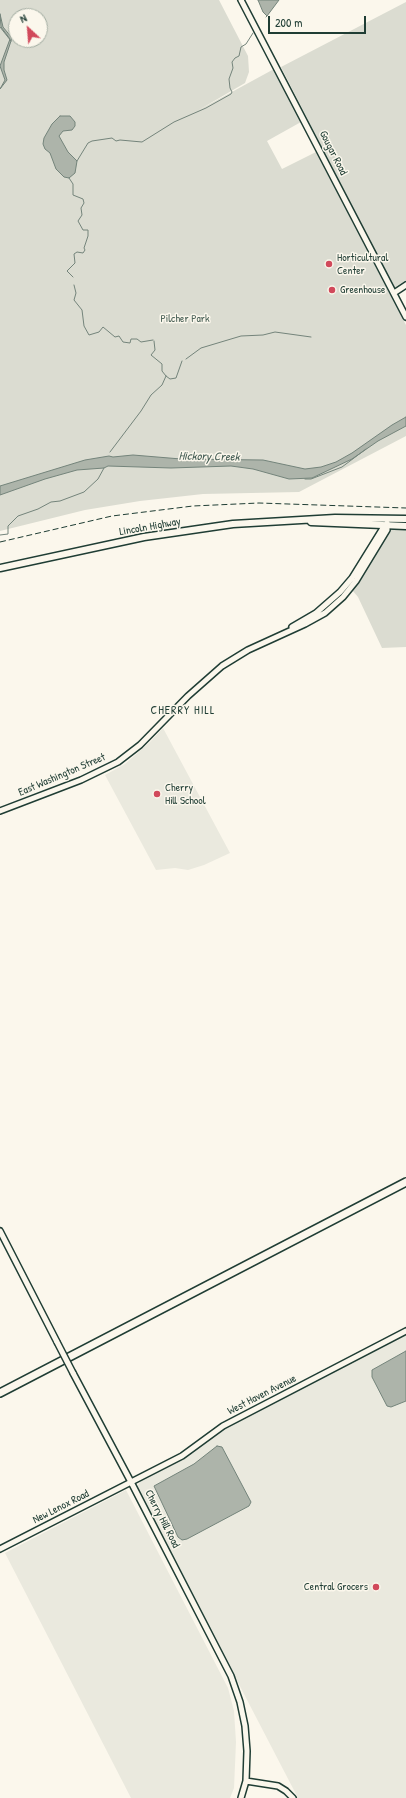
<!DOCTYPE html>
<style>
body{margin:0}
#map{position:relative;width:406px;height:1798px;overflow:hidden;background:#fbf7ec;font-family:"Patrick Hand",sans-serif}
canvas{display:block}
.north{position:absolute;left:8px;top:8px;width:40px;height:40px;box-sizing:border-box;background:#fbf7ec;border:1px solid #a3ada2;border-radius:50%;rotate:334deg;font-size:11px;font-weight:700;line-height:16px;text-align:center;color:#1f3d34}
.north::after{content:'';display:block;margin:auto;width:14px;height:18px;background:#d1495b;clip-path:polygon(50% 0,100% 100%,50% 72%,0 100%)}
.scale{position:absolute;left:268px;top:16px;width:98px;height:18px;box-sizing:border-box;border:2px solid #1f3d34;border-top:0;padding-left:5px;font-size:12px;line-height:14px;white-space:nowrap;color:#1f3d34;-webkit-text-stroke:3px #fbf7ec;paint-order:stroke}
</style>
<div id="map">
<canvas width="406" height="1798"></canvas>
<div class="north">N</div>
<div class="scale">200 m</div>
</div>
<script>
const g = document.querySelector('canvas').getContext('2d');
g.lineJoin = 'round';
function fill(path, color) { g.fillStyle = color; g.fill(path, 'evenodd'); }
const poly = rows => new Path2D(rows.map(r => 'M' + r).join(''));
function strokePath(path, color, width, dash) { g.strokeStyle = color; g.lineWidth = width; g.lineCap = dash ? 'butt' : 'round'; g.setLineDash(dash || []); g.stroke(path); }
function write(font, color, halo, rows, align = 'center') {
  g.font = font + ' "Patrick Hand",sans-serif'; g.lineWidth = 3; g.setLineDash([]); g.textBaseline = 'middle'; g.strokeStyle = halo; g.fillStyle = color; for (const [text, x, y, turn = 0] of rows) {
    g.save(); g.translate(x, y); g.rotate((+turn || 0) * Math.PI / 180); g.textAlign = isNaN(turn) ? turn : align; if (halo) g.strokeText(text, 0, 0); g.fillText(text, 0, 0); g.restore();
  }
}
const built = poly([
 [163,728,230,853,204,865,188,870,175,868,156,870,105,775,125,764,150,742],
 [406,1334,406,1798,298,1798,137,1488,138,1485,144,1477,190,1454,215,1435,233,1423],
 [126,1490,228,1688,234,1711,236,1742,234,1788,230,1798,131,1798,5,1553]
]);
const green = poly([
 [0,0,219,0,248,56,249,72,245,83,197,111,274,69,301,122,267,141,282,169,316,152,406,325,406,436,299,492,203,494,140,501,85,510,0,531],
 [16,16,40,16,40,40,16,40],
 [406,2,406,280,394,288,281,67],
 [388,527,406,528,406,647,382,648,358,597,352,590]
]);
const water = poly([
 [258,0,279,0,267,16,263,12,258,0],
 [0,14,3,27,12,38,4,62,4,70,7,80,0,89,5,80,0,66,10,39,1,27,0,14],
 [60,116,70,116,75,122,75,126,72,130,63,131,59,136,68,152,77,161,75,173,69,178,64,177,56,169,50,153,45,149,43,144,44,138,52,124,60,116],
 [406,417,406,426,378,441,352,459,312,478,289,479,253,469,231,466,171,468,108,466,104,468,77,470,45,479,0,495,0,486,85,460,109,456,113,457,133,455,181,459,263,460,305,469,321,467,336,462,352,453,392,425,406,417],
 [406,1351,406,1401,391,1407,387,1406,372,1377,372,1370,406,1351],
 [217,1446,222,1447,251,1502,249,1506,187,1539,182,1540,178,1537,154,1486,194,1464,217,1446]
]);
const stream = poly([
 [266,17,267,16],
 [0,27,11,41],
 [77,161,88,143,92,141,112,138,116,141,120,140,142,142,174,122,206,108,231,94,232,92,230,88,229,79,233,68,232,62,235,58,239,56,241,47,246,44,253,33],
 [69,178,73,184,73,195,83,199,84,203,81,208,82,215,78,221,83,230,88,230,88,236,84,248,85,250,83,253,77,252,74,254,75,263,67,271,73,277],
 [74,285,76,293,74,300,82,310,84,326,89,335,99,332,103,327,115,337,119,336,123,342,130,343,131,339,137,339,141,342,153,340],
 [154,341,155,350,151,355,162,364,162,371,166,376,170,379,176,378,182,361],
 [186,359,201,348,241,336,263,335,275,332,311,337],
 [110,452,141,411,151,395,162,385,166,376],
 [305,479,311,479,342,467,366,449],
 [0,535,8,534,8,526,18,516,38,509,51,502,60,501,84,492,98,479,104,468]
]);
const tertiary = poly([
 [241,0,406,317],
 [394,293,406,285],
 [292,627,316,613,340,592,352,578,383,528,387,525],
 [0,811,81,780,118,762,140,745,188,696,222,666,248,650,305,624,325,613,343,597,356,581,387,530,387,523],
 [0,1231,57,1342],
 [73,1373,131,1482,231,1676,240,1702,245,1726,247,1751,246,1781,241,1798],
 [0,1549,182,1456,223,1426,406,1331],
 [246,1781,278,1786,286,1791,293,1798]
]);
const primary = poly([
 [311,522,406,526],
 [0,568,144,537,233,524,335,518,406,519]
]);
const motorway = poly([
 [0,1393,406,1182]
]);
const rail = poly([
 [0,542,112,516,193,506,259,503,406,508]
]);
const tertiaryBridge = poly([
 [57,1342,73,1373]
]);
const markers = [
 [329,264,4,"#d1495b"],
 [332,290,4,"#d1495b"],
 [157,794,4,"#d1495b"],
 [376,1587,4,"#d1495b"]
];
const streetNames = [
 ["Gougar Road",333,153,63],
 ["Lincoln Highway",150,527,-10],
 ["East Washington Street",62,775,-23],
 ["West Haven Avenue",262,1395,-27],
 ["New Lenox Road",61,1507,-27],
 ["Cherry Hill Road",162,1519,63]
];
const poiNames = [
 ["Horticultural",337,258],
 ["Center",337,271],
 ["Greenhouse",340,290],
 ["Cherry",165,788],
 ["Hill School",165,801],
 ["Central Grocers",368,1587,"right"]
];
const parkNames = [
 ["Pilcher Park",185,319]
];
const waterNames = [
 ["Hickory Creek",209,457,1]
];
const neighbourhoodNames = [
 ["CHERRY HILL",183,711]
];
fill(built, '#eae9de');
fill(green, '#dbdcd1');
fill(water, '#adb4aa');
strokePath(water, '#74847b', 1);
strokePath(stream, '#74847b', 1);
strokePath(tertiary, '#1f3d34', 8);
strokePath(primary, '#1f3d34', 9);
strokePath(motorway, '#1f3d34', 10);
strokePath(tertiary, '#fbf7ec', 5);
strokePath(primary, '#fbf7ec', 6);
strokePath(motorway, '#fbf7ec', 7);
strokePath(rail, '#1f3d34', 1, [6, 3]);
strokePath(tertiaryBridge, '#1f3d34', 8, []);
strokePath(tertiaryBridge, '#fbf7ec', 5);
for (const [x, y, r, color] of markers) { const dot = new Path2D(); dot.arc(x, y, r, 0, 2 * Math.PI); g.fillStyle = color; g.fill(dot); strokePath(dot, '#fbf7ec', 1.5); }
write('11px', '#1f3d34', '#fbf7ec', streetNames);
write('11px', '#1f3d34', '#fbf7ec', poiNames, 'left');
write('11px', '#455d53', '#fbf7ec', parkNames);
write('italic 12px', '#425b52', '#fbf7ec', waterNames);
g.letterSpacing = '1px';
write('12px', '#1f3d34', '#fbf7ec', neighbourhoodNames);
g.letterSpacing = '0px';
</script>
